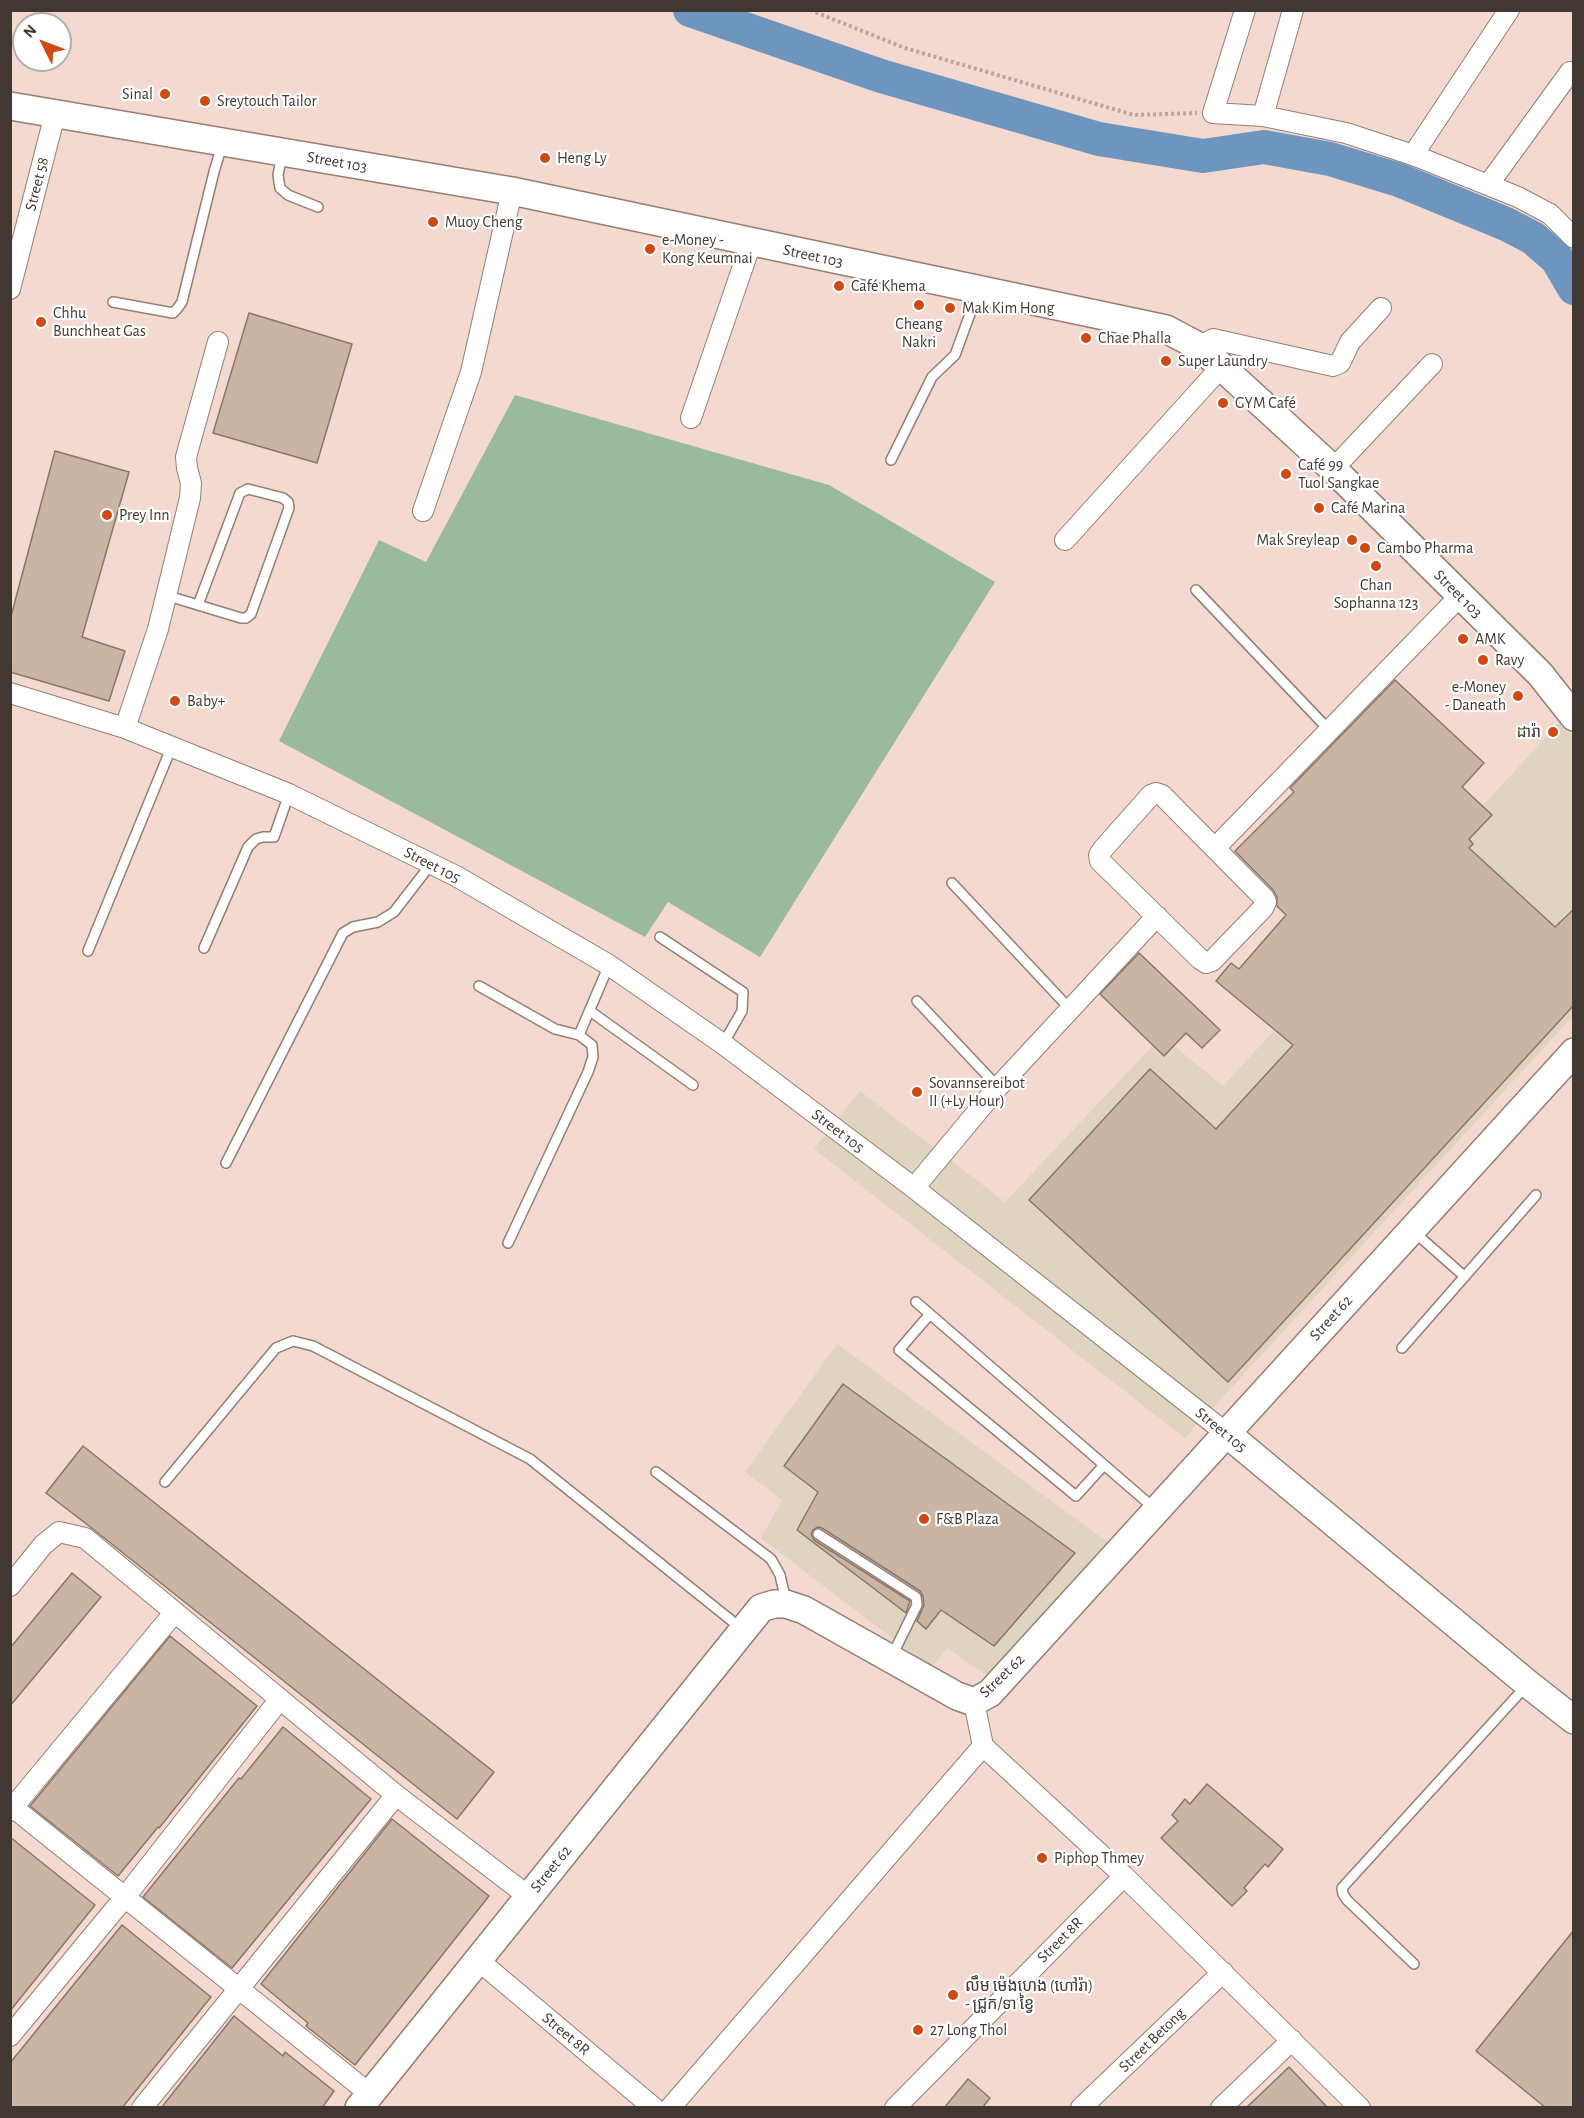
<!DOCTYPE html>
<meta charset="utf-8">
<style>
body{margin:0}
#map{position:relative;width:1584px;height:2118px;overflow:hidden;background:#f3d9cf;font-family:"Alegreya Sans",sans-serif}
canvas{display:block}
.frame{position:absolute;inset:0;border:12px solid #423833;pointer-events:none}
.north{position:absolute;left:12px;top:12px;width:60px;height:60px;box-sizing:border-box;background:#fff;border:2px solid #b3afad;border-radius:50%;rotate:312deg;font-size:16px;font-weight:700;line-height:24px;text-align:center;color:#423833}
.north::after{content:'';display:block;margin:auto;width:21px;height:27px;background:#d04913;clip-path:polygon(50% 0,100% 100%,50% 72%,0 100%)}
</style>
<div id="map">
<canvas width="1584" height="2118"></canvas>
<div class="frame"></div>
<div class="north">N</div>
</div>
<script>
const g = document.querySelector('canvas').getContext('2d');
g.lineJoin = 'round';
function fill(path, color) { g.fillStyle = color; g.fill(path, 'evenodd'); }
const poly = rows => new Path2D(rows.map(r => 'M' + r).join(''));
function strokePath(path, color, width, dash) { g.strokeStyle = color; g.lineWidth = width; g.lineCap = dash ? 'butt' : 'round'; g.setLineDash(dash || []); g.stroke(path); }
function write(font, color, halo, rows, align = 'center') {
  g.font = font + ' "Alegreya Sans","Noto Sans Khmer",sans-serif'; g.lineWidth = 4.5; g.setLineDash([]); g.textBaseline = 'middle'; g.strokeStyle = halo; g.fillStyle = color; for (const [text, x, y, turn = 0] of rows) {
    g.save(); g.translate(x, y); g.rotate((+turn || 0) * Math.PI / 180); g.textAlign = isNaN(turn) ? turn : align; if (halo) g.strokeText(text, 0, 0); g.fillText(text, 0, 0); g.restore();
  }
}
const commercial = poly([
 [1561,721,1573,737,1573,1016,1185,1438,814,1149,860,1091,1005,1202,1162,1036,1223,1086],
 [837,1344,1117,1549,998,1683,947,1648,931,1668,761,1538,782,1500,745,1472]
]);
const green = poly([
 [515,395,829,485,995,582,760,957,668,902,645,937,279,741,379,540,426,562]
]);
const river = poly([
 [690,10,881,76,1099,139,1203,156,1264,147,1330,159,1399,180,1506,224,1533,238,1557,259,1574,288]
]);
const building = poly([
 [249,313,352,344,317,463,213,433,249,313],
 [55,451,129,472,82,637,125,651,109,701,10,672,10,620,55,451],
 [1395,680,1484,763,1462,787,1492,815,1469,839,1473,844,1469,848,1555,927,1574,909,1574,1005,1228,1382,1029,1200,1150,1069,1216,1129,1293,1045,1216,981,1231,963,1239,969,1286,915,1277,906,1277,897,1273,890,1235,851,1294,792,1290,788,1395,680],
 [1139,953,1220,1030,1202,1048,1186,1033,1164,1056,1100,994,1139,953],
 [843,1384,1075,1553,994,1646,941,1610,926,1629,917,1621,924,1605,923,1596,920,1591,822,1528,818,1527,813,1530,811,1534,814,1540,910,1601,906,1613,797,1530,818,1492,784,1466,843,1384],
 [83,1446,494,1772,457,1819,93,1529,46,1493,83,1446],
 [72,1573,101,1597,10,1706,10,1648,72,1573],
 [170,1636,257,1706,159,1828,158,1827,118,1876,30,1806,170,1636],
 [283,1727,371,1799,232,1968,143,1897,239,1778,241,1779,283,1727],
 [1207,1784,1283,1849,1268,1867,1265,1864,1244,1888,1247,1891,1232,1906,1161,1838,1178,1821,1172,1815,1185,1799,1190,1804,1207,1784],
 [392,1819,489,1896,355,2065,306,2026,308,2023,261,1984,392,1819],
 [10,1837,95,1905,10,2011,10,1837],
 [122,1925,211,1997,122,2108,10,2108,10,2063,122,1925],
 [1574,1930,1574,2108,1546,2108,1476,2051,1574,1930],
 [234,2016,283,2056,285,2052,334,2091,322,2108,161,2108,234,2016],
 [1289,2067,1328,2108,1246,2108,1289,2067],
 [968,2079,990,2098,982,2108,944,2108,968,2079]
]);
const path = poly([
 [810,10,905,48,1134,115,1197,113]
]);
const lane = poly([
 [282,155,278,175,280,188,288,195,318,207],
 [113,302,173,313,177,309,182,302,214,172,222,145],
 [891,460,932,377,955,355,978,292],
 [1196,590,1329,730],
 [165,595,198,605,241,618,246,618,251,614,289,508,288,502,283,498,248,489,240,493,198,605],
 [952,883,1070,1009],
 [660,937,743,992,742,1011,723,1044],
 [204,948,248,847,256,839,263,837,274,837,289,794],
 [88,951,172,746],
 [479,986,555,1029,579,1035,609,965],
 [917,1001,998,1087],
 [590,1011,693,1085],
 [226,1163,343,933,353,927,378,922,394,912,431,864],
 [1413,1231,1464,1276],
 [508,1243,588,1072,593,1057,592,1045,579,1035],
 [916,1302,1155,1509],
 [930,1314,899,1350,1076,1496,1104,1465],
 [1402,1348,1536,1195],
 [656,1472,771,1559,780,1575,786,1601],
 [165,1482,276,1348,293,1341,313,1346,530,1459,742,1629],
 [818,1534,916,1597,917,1605,892,1656],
 [1414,1964,1347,1900,1343,1894,1342,1888,1526,1686]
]);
const street = poly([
 [1245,10,1213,113,1263,116,1346,133,1413,155,1518,197,1550,214,1574,238],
 [1263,116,1293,10],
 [1413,155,1509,10],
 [1488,185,1570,72],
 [10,289,55,114],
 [1200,347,1213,339,1333,366,1340,363,1350,342,1381,308],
 [691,418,751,243],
 [1333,469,1432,364],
 [423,511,471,372,512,191],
 [1065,540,1222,366],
 [10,693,125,728,289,794,456,876,609,965,723,1044,914,1188,1226,1433],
 [125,728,158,629,190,498,191,483,187,468,186,457,218,342],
 [1156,793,1162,795,1264,898,1266,902,1263,908,1212,961,1206,963,1200,959,1100,861,1099,855,1103,849,1151,795,1156,793],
 [1215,848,1460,596],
 [914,1188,998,1087,1157,916],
 [10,1586,43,1545,59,1532,85,1538,396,1795,528,1896],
 [974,1702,983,1746,1124,1876,1360,2108],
 [10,1805,370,2094],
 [10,1811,174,1613],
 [478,1960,654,2108],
 [10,2036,125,1897,280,1699],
 [142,2108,396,1795],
 [670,2108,983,1746],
 [895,2108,1124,1876],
 [1081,2108,1223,1972],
 [1221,2108,1292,2040]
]);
const secondary = poly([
 [10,106,512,191,1166,329,1200,347,1333,469,1540,674,1574,717],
 [1226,1433,1528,1684,1574,1720],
 [359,2108,761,1608,774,1604,786,1604,804,1610,957,1696,974,1702,990,1693,1574,1052]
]);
const markers = [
 [165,94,6,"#d04913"],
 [205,101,6,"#d04913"],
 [545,158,6,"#d04913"],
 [433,222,6,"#d04913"],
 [650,249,6,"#d04913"],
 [839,286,6,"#d04913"],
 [919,305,6,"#d04913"],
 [950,308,6,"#d04913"],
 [41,322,6,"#d04913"],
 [1086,338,6,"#d04913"],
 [1166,361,6,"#d04913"],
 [1223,403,6,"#d04913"],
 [1286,474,6,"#d04913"],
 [1319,508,6,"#d04913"],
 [107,515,6,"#d04913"],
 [1352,540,6,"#d04913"],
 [1365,548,6,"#d04913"],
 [1376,566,6,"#d04913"],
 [1463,639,6,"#d04913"],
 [1483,660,6,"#d04913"],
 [1518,696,6,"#d04913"],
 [175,701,6,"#d04913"],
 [1553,732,6,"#d04913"],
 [917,1092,6,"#d04913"],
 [924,1519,6,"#d04913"],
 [1042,1858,6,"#d04913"],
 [953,1995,6,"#d04913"],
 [918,2030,6,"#d04913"]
];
const poiNames = [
 ["Sinal",153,94,"right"],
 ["Sreytouch Tailor",217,101],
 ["Heng Ly",557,158],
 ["Muoy Cheng",445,222],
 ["e-Money -",662,240],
 ["Kong Keumnai",662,258],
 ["Café Khema",851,286],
 ["Mak Kim Hong",962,308],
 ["Chhu",53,313],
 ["Bunchheat Gas",53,331],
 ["Cheang",919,324,"center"],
 ["Nakri",919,342,"center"],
 ["Chae Phalla",1098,338],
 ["Super Laundry",1178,361],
 ["GYM Café",1235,403],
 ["Café 99",1298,465],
 ["Tuol Sangkae",1298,483],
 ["Café Marina",1331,508],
 ["Prey Inn",119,515],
 ["Mak Sreyleap",1340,540,"right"],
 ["Cambo Pharma",1377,548],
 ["Chan",1376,585,"center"],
 ["Sophanna 123",1376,603,"center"],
 ["AMK",1475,639],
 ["Ravy",1495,660],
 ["e-Money",1506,687,"right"],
 ["- Daneath",1506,705,"right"],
 ["Baby+",187,701],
 ["ដារ៉ា",1541,732,"right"],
 ["Sovannsereibot",929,1083],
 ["II (+Ly Hour)",929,1101],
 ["F&B Plaza",936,1519],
 ["Piphop Thmey",1054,1858],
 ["លឹម ម៉េងហេង (ហៅរ៉ា)",965,1986],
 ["- ជ្រូក/ទា ខ្វៃ",965,2004],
 ["27 Long Thol",930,2030]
];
const streetNames = [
 ["Street 103",337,162,10],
 ["Street 58",37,184,-76],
 ["Street 103",813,256,12],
 ["Street 103",1458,594,45],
 ["Street 105",432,865,27],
 ["Street 105",838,1131,37],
 ["Street 62",1331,1318,-48],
 ["Street 105",1221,1430,39],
 ["Street 62",1002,1676,-44],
 ["Street 62",551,1869,-51],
 ["Street 8R",1060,1940,-45],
 ["Street 8R",566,2034,40],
 ["Street Betong",1152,2040,-44]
];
fill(commercial, '#ded4c0');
fill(green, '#9ab99e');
strokePath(river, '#6e95bd', 34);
fill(building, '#cab5a5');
strokePath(building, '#8a7668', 1.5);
strokePath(lane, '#957e74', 12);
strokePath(street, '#957e74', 22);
strokePath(secondary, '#957e74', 30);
strokePath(path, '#bba69d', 4, [3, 3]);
strokePath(lane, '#fff', 9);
strokePath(street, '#fff', 20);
strokePath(secondary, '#fff', 27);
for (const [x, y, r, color] of markers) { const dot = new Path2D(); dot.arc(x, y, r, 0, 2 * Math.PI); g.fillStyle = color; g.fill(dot); strokePath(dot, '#fff', 2); }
write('16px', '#423833', '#fff', poiNames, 'left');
write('16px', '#423833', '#fff', streetNames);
</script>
